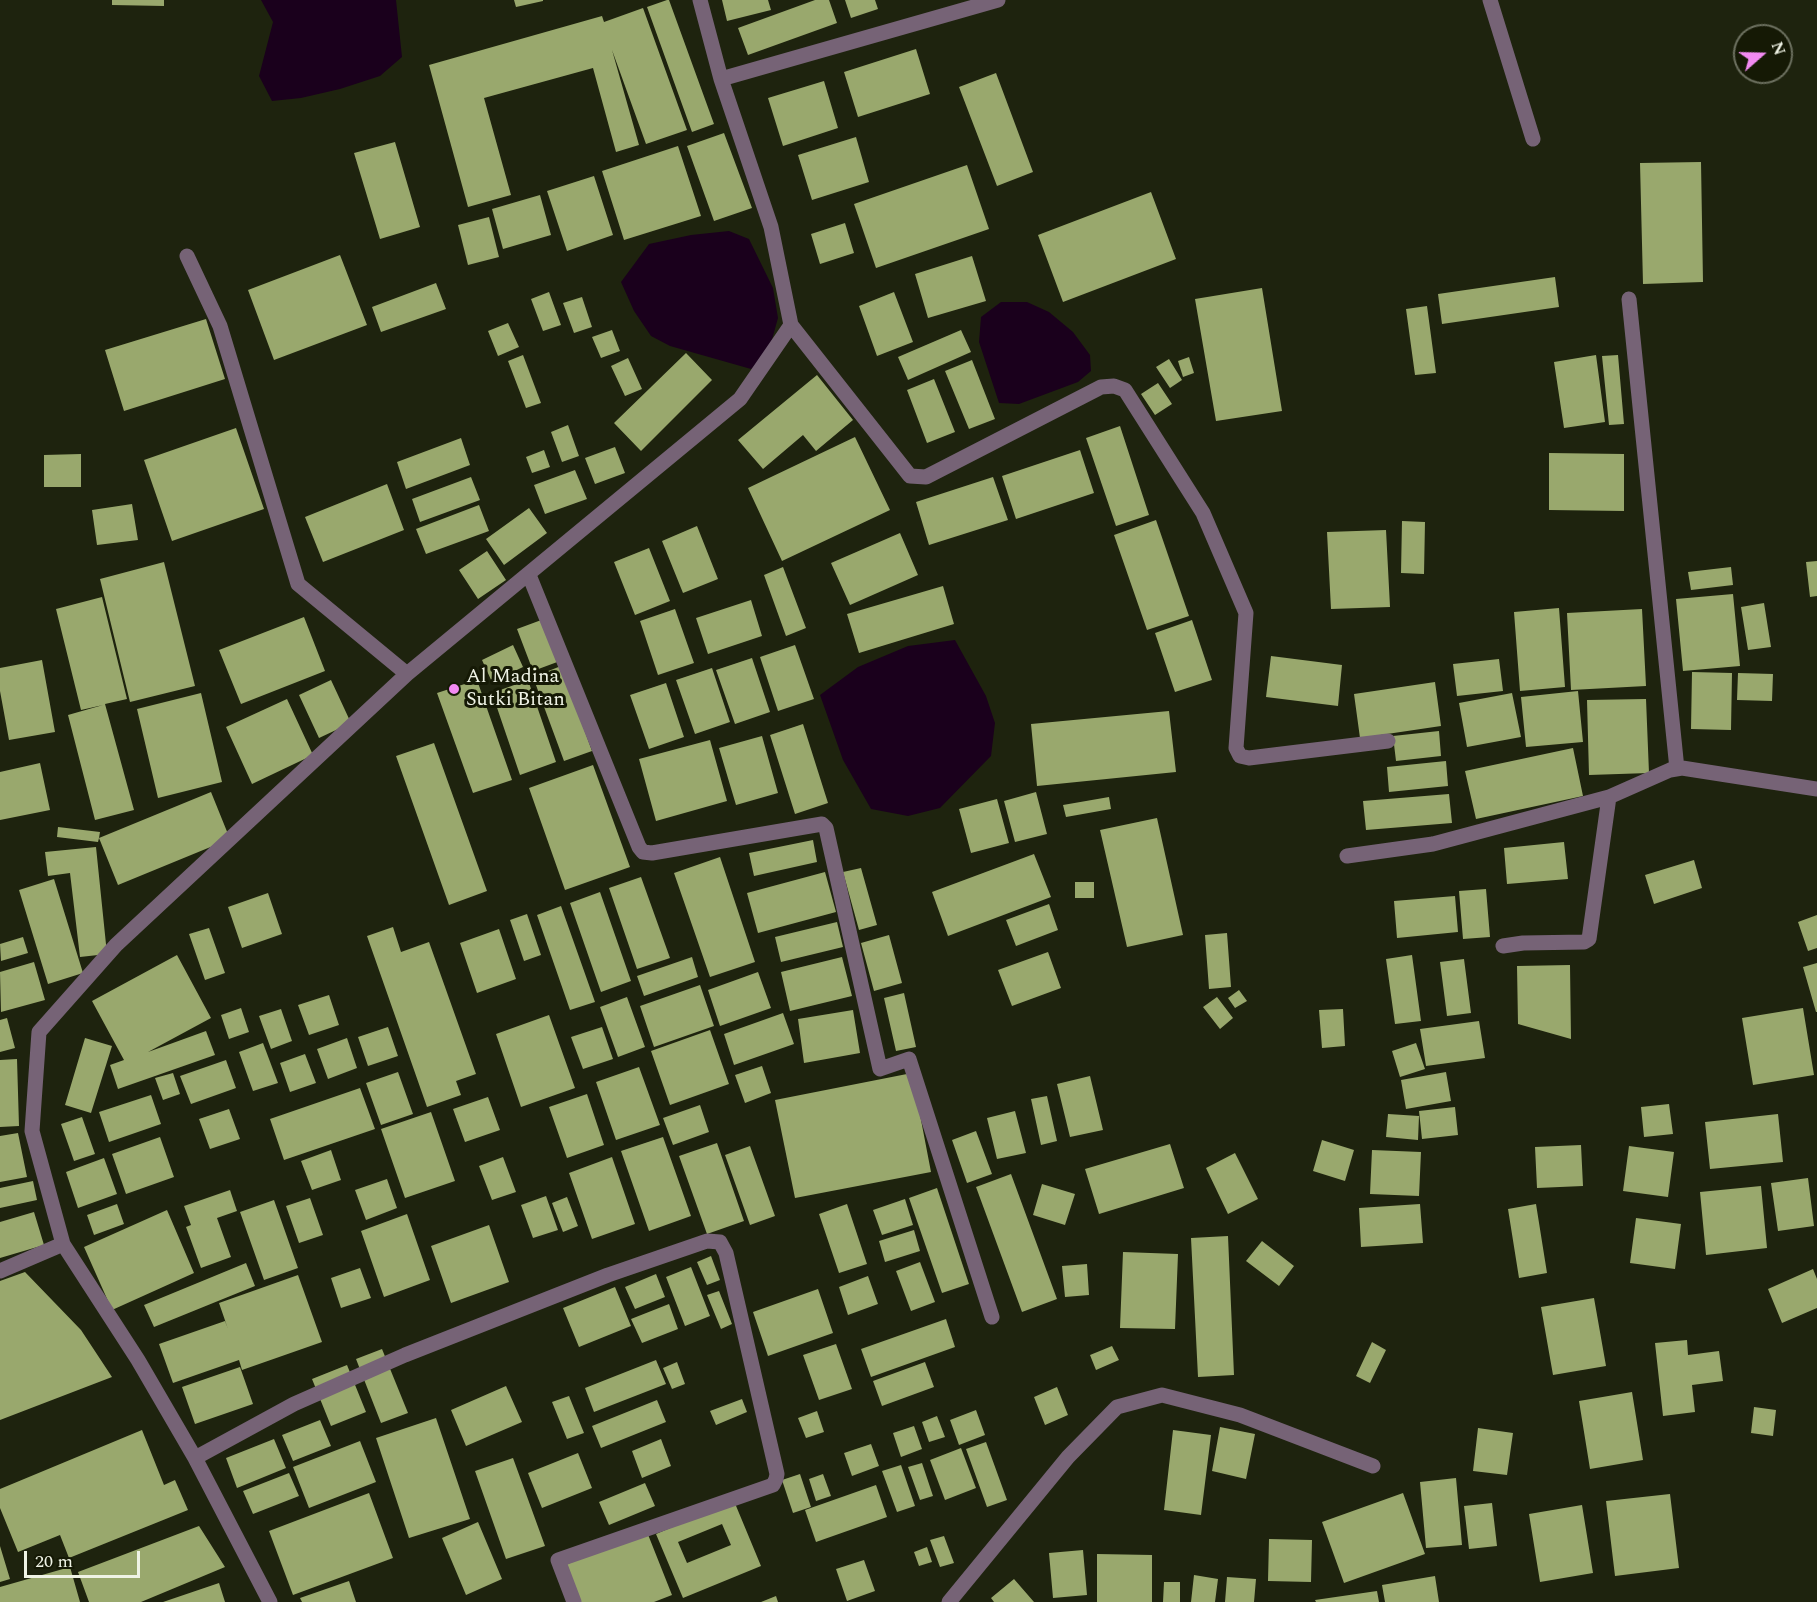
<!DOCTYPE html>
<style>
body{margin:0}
#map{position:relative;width:1817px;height:1602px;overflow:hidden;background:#1e230e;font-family:Spectral,serif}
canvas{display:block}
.north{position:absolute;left:1733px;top:24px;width:60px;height:60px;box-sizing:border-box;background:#151905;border:2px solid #6c705f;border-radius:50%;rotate:70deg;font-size:16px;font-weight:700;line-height:24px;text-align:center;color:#eff3e5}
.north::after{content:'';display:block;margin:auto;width:21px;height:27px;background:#f28af2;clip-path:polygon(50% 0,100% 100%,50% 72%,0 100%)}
.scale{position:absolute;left:24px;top:1551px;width:116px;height:27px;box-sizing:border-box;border:3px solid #eff3e5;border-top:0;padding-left:8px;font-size:18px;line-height:21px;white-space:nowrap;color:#eff3e5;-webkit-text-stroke:4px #151905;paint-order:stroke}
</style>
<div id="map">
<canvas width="1817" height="1602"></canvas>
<div class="north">N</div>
<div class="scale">20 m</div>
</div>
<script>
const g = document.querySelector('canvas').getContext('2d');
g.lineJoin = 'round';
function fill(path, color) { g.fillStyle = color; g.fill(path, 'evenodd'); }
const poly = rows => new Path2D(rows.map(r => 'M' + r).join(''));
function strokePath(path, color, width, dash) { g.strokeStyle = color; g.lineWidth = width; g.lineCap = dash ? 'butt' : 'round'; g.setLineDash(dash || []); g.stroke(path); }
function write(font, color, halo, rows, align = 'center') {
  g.font = font + ' Spectral,serif'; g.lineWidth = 6; g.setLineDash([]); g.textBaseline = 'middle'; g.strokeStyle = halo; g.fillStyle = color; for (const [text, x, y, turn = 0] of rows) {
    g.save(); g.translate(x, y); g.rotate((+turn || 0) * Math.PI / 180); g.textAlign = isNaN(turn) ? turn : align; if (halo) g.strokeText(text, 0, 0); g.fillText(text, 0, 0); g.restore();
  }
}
const water = poly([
 [261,0,396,0,402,57,380,76,340,89,301,98,272,101,259,76,273,22],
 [729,231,749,239,773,288,778,318,768,354,751,369,670,346,651,336,634,311,621,282,649,244,691,235],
 [1001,302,1027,302,1049,312,1073,332,1090,355,1091,371,1078,382,1019,404,999,403,979,342,981,317],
 [955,640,986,696,995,723,991,756,940,808,908,816,871,809,843,760,820,695,858,667,908,646]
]);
const building = poly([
 [112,0,164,0,164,6,112,5],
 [514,0,543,0,543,1,516,7],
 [667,0,669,0,714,124,692,132,647,7],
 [722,0,768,0,771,10,727,21],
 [815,0,829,0,837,23,748,55,738,28],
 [845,0,875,0,878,9,851,18],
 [643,8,687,130,646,144,612,50,639,145,616,152,593,68,484,98,511,195,468,207,429,65,602,16,604,22],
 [916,49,930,94,858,117,844,72],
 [996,73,1033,172,997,186,959,87],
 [824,81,838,128,783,146,768,98],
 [724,133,752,208,714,221,687,146],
 [856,137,869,182,812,200,798,155],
 [395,142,420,227,380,239,354,153],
 [678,146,701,216,624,240,602,171],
 [1701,162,1703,282,1643,284,1640,163],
 [967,165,989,229,876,268,854,204],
 [594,176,613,235,567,251,547,191],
 [1151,192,1176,259,1063,302,1038,235],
 [540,195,551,235,503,249,492,209],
 [489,217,499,257,468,265,458,225],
 [845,223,854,253,820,264,811,234],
 [340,255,367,325,274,360,248,290],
 [972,256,986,301,928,318,915,274],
 [1555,277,1559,307,1442,324,1438,294],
 [436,283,446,309,381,332,372,307],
 [1262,288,1282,411,1216,421,1195,299],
 [549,292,561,325,543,331,531,299],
 [894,292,913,342,877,356,859,306],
 [582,297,592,327,574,333,563,303],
 [1427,306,1436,373,1415,375,1406,309],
 [206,319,225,379,124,411,105,350],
 [508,323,519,347,498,356,488,331],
 [612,330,620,351,601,358,592,337],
 [961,330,971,352,908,380,898,357],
 [686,353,712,380,641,451,614,423],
 [523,355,541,403,526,408,508,361],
 [1596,355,1605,422,1564,428,1554,362],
 [1618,355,1624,424,1609,425,1602,356],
 [1189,357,1194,373,1183,377,1178,361],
 [628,358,642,389,625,396,611,366],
 [1169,359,1182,380,1170,388,1156,367],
 [972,360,995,419,969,429,945,371],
 [817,375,853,420,816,451,803,435,763,469,738,440],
 [934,379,955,432,927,443,907,390],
 [1158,383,1172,404,1155,415,1141,394],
 [568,425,579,456,562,462,551,432],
 [1120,426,1149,515,1116,526,1086,438],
 [236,428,264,509,172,541,144,460],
 [855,437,890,510,782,561,748,488],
 [461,438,470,465,406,489,397,462],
 [615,447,625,473,595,484,585,458],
 [544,450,550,467,532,473,526,457],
 [1080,450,1094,493,1016,519,1002,476],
 [1549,453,1624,454,1624,511,1549,510],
 [81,454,81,487,44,487,44,455],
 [575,470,587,499,545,514,534,485],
 [471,477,480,500,420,522,412,499],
 [993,477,1008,520,929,545,916,502],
 [387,484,404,530,323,562,305,517],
 [132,504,138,540,97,545,92,510],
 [479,505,489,531,426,554,416,529],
 [529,508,547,533,504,565,486,539],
 [1156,520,1189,616,1147,630,1114,535],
 [1402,521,1425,522,1424,574,1401,573],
 [697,526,718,579,683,593,662,541],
 [1386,530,1390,607,1331,609,1327,532],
 [900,533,918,575,850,605,831,563],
 [649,548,670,601,635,615,614,562],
 [487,551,506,580,478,599,459,570],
 [1817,561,1817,596,1810,597,1806,562],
 [164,562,195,686,130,702,100,579],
 [783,567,806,628,786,636,764,575],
 [1731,567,1733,585,1691,590,1688,572],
 [943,586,954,624,859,653,847,614],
 [1733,594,1740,666,1683,671,1676,599],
 [102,597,127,699,105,704,134,810,95,820,68,715,103,705,81,710,56,609],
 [751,600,762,636,708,654,696,618],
 [1764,603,1771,647,1748,650,1741,607],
 [1559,608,1565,687,1520,691,1514,612],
 [675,609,694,663,658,675,640,621],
 [1642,609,1646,686,1571,690,1567,613],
 [304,617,325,671,241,704,219,650],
 [544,619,560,661,533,671,517,629],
 [1192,620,1212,680,1175,692,1155,633],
 [513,645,523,667,492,682,482,660],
 [795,645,814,699,778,711,760,657],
 [1271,656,1342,665,1338,706,1266,697],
 [752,658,770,712,735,724,716,670],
 [1499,659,1503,691,1457,696,1453,664],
 [42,660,55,732,9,740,0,691,0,668],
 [561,666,592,751,564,761,533,677],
 [712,668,730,722,695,734,676,680],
 [1692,672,1732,673,1731,730,1691,729],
 [1738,673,1773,674,1772,701,1737,700],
 [331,680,351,723,319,738,299,695],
 [477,680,512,780,473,793,437,693],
 [528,680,556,762,520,775,492,693],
 [1435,682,1441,726,1360,738,1354,694],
 [666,683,684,737,649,749,630,695],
 [1578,691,1583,742,1526,747,1521,697],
 [201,693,222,782,158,798,137,709],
 [1512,693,1521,737,1467,747,1459,703],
 [287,699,313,755,252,784,226,727],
 [1646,699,1649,773,1589,775,1587,700],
 [1169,711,1176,772,1037,786,1031,724],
 [803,724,828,803,795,814,770,735],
 [1439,731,1441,756,1396,761,1393,736],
 [762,736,778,793,736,805,719,748],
 [710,740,727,801,656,821,639,759],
 [434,743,487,891,449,905,396,756],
 [1573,748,1583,796,1476,819,1465,771],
 [1446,761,1448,786,1389,792,1387,767],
 [40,763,50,810,0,820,0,772],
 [593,765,630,867,565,890,529,788],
 [211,792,230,839,118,885,99,838,98,842,57,837,58,827,100,832,99,838],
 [1036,792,1047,834,1015,842,1004,801],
 [1449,794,1452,823,1366,830,1363,801],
 [1109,797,1111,809,1066,817,1063,805],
 [997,799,1009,843,971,853,959,809],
 [1157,818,1183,935,1127,947,1100,830],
 [813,840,817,862,754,876,749,853],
 [1564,842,1568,879,1507,884,1504,848],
 [96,847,107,954,80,957,70,873,48,876,45,852],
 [1034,854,1051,897,948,936,932,892],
 [720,857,755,962,710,977,674,873],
 [1694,860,1702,888,1654,904,1645,875],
 [861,868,877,925,859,930,843,872],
 [825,872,836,912,758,933,747,893],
 [641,877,670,958,637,969,609,888],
 [54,879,83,973,48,984,19,890],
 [1075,882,1094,882,1094,898,1075,898],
 [1486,889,1490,937,1463,939,1459,891],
 [600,892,631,981,601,992,570,903],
 [268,893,282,934,242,948,228,907],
 [1455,896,1458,932,1397,938,1394,901],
 [1049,904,1058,930,1016,946,1006,920],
 [561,906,595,1002,570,1010,537,915],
 [527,914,541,955,524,961,510,920],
 [1817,915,1817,948,1808,951,1798,922],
 [837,922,843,947,781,962,775,937],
 [393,927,401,952,429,942,476,1074,456,1081,461,1095,427,1107,367,936],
 [209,928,225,973,205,980,189,934],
 [499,929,516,979,477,993,460,943],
 [1227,933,1231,987,1209,989,1205,935],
 [889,935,902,983,874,991,861,943],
 [23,937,28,953,1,961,0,944],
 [1048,952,1061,988,1012,1006,998,970],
 [177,955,211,1018,148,1052,206,1031,215,1055,118,1089,110,1065,124,1060,92,1001],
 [1412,955,1421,1021,1395,1024,1386,959],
 [692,957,698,977,644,996,637,976],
 [842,957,852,996,790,1011,781,972],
 [1464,959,1471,1013,1447,1016,1440,962],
 [34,962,45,1000,1,1012,0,972],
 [1817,963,1817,1012,1816,1012,1803,967],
 [1570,965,1571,1039,1518,1024,1517,966],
 [758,972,771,1008,720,1026,708,990],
 [700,985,714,1026,654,1047,640,1006],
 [1239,990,1247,1001,1235,1008,1228,998],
 [904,993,916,1047,896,1051,884,998],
 [329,995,339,1025,309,1035,298,1005],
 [627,997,645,1047,618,1057,600,1007],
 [1217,997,1233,1018,1220,1029,1203,1007],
 [241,1008,249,1032,229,1039,221,1015],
 [1803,1008,1814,1075,1753,1085,1742,1018],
 [281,1009,292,1041,271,1049,259,1016],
 [1343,1009,1345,1046,1322,1048,1319,1010],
 [853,1010,860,1053,804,1063,798,1019],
 [783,1013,794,1044,734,1065,724,1034],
 [549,1015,575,1088,521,1107,496,1034],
 [7,1018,15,1048,0,1052,0,1020],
 [1479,1021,1485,1058,1426,1066,1420,1029],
 [388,1027,398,1056,368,1066,358,1037],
 [602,1027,613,1059,583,1069,571,1037],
 [710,1030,729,1084,670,1105,651,1051],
 [85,1038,112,1046,91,1113,65,1105],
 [347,1038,357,1068,328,1079,317,1049],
 [263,1043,278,1083,253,1091,239,1052],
 [1416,1043,1425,1069,1400,1077,1392,1051],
 [305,1054,316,1083,290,1092,280,1063],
 [17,1059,19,1126,0,1127,0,1060],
 [226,1060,236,1088,191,1104,180,1076],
 [762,1066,771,1093,745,1103,735,1075],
 [639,1067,660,1125,616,1140,596,1082],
 [398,1072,413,1114,381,1125,366,1083],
 [1446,1072,1451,1101,1406,1109,1401,1080],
 [173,1073,180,1094,163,1100,155,1078],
 [912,1073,931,1172,795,1198,775,1100],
 [1090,1076,1103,1130,1070,1137,1057,1084],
 [360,1088,375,1129,284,1160,270,1119],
 [587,1094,604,1145,567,1158,549,1107],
 [151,1095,161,1124,109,1142,99,1112],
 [1047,1096,1057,1141,1041,1145,1031,1099],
 [488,1097,500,1130,465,1142,453,1109],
 [1669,1104,1673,1134,1644,1137,1641,1107],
 [700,1105,709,1132,673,1145,663,1118],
 [1455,1107,1458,1135,1422,1139,1419,1111],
 [229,1109,240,1139,210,1149,199,1119],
 [1015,1111,1026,1153,997,1159,987,1118],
 [431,1112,455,1181,405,1198,381,1129],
 [1388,1114,1419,1116,1418,1140,1386,1137],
 [1778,1114,1783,1162,1710,1169,1705,1122],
 [82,1117,95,1154,74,1161,61,1124],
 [976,1131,992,1174,967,1183,952,1140],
 [18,1133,27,1177,0,1182,0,1136],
 [160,1137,174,1177,126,1194,112,1154],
 [663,1137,691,1216,649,1231,621,1151],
 [1322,1140,1354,1150,1345,1181,1313,1171],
 [717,1143,744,1221,707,1234,679,1156],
 [1170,1144,1184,1188,1099,1214,1085,1169],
 [1581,1145,1583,1186,1537,1188,1535,1147],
 [750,1146,775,1216,750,1225,725,1155],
 [1629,1146,1674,1152,1668,1197,1623,1191],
 [331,1150,341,1180,312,1190,301,1161],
 [1372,1150,1421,1152,1419,1196,1370,1194],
 [1235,1153,1258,1199,1228,1214,1206,1168],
 [503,1157,516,1192,492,1200,479,1166],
 [612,1157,635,1224,592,1239,569,1173],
 [104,1158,117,1194,78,1208,66,1172],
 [1011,1174,1057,1299,1022,1312,976,1187],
 [1808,1178,1814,1226,1778,1231,1771,1183],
 [387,1179,397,1208,366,1220,355,1190],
 [33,1181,37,1200,0,1208,0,1188],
 [1042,1184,1075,1194,1065,1225,1033,1215],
 [1761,1186,1767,1248,1706,1255,1700,1192],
 [937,1188,969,1284,942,1293,909,1198],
 [230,1190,237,1211,217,1218,231,1257,201,1268,186,1227,191,1225,184,1206],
 [546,1196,558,1230,533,1238,521,1205],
 [567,1197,578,1226,563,1232,552,1203],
 [310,1198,323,1235,299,1243,286,1206],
 [905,1199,913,1225,882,1235,873,1210],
 [274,1200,298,1268,264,1280,240,1212],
 [117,1204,124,1224,94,1235,87,1215],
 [847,1204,867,1264,839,1273,819,1214],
 [1420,1204,1423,1243,1361,1247,1359,1208],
 [1536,1204,1547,1273,1519,1278,1508,1209],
 [167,1210,194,1273,112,1310,84,1247],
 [34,1212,44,1245,0,1258,0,1222],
 [407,1214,430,1280,384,1297,361,1231],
 [1636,1218,1681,1224,1675,1269,1630,1263],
 [489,1225,509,1282,451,1303,431,1246],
 [914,1230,920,1251,885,1262,879,1241],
 [1228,1236,1234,1375,1198,1377,1191,1238],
 [1262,1241,1294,1266,1279,1286,1246,1261],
 [1123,1252,1178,1254,1175,1329,1120,1328],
 [711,1256,720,1280,707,1285,697,1262],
 [920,1262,935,1302,911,1311,896,1271],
 [246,1263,255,1286,154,1327,144,1305],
 [1087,1264,1089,1295,1065,1297,1062,1266],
 [691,1267,710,1316,685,1326,666,1277],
 [360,1268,371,1298,341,1308,331,1278],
 [1813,1269,1817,1279,1817,1308,1782,1323,1768,1289],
 [25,1272,81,1330,112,1377,0,1420,0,1281],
 [656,1274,665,1297,635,1309,625,1287],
 [298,1275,322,1342,242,1370,239,1360,173,1383,159,1344,225,1321,228,1329,219,1303],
 [868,1276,878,1304,848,1315,839,1287],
 [615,1287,631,1326,579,1347,563,1308],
 [818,1289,833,1333,768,1356,753,1312],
 [719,1291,732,1324,721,1329,707,1295],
 [1594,1298,1606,1366,1553,1375,1541,1307],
 [669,1304,678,1329,642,1343,631,1319],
 [946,1319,955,1347,871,1377,861,1349],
 [1687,1340,1688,1355,1719,1351,1723,1381,1692,1385,1695,1412,1663,1416,1655,1343],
 [1372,1342,1386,1350,1370,1383,1356,1376],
 [836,1344,852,1389,819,1400,803,1355],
 [1112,1346,1119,1360,1096,1370,1090,1355],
 [382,1349,408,1413,381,1423,356,1359],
 [656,1360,666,1384,594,1412,585,1388],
 [677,1362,685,1384,672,1389,663,1368],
 [925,1362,934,1387,882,1406,873,1381],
 [347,1365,366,1412,331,1426,312,1379],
 [240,1367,253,1404,195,1424,182,1387],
 [506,1386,522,1422,466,1446,451,1410],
 [1057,1387,1068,1415,1045,1425,1034,1397],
 [1632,1392,1643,1460,1590,1469,1579,1401],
 [569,1396,584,1433,567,1439,552,1402],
 [742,1399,747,1412,716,1425,710,1411],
 [657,1400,666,1422,601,1448,592,1426],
 [1754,1407,1776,1410,1773,1436,1751,1433],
 [976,1410,985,1435,959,1445,950,1420],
 [817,1411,824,1432,806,1438,798,1418],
 [937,1416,945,1437,929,1442,922,1422],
 [436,1418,470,1519,409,1538,376,1438],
 [320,1420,331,1446,293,1461,282,1435],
 [914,1426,922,1449,901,1457,893,1433],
 [1220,1427,1255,1434,1246,1479,1212,1471],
 [1478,1428,1513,1433,1507,1475,1473,1471],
 [142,1430,164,1485,175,1480,188,1510,69,1558,60,1535,18,1552,0,1508,0,1489],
 [1173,1430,1211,1435,1201,1515,1164,1510],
 [274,1439,286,1468,237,1488,226,1458],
 [661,1439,671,1466,642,1478,632,1451],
 [360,1441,376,1482,309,1508,293,1467],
 [986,1442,1007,1500,987,1507,966,1449],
 [871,1444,879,1466,852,1476,844,1453],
 [961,1448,976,1488,945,1500,930,1460],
 [578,1453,592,1488,542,1508,528,1473],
 [513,1458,545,1546,506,1559,475,1471],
 [922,1463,933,1496,920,1500,908,1467],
 [901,1465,915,1506,897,1512,882,1471],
 [289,1473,299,1496,253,1514,243,1491],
 [800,1474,811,1507,793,1513,782,1480],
 [823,1474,831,1496,816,1501,809,1479],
 [1456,1478,1462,1545,1426,1548,1420,1482],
 [645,1483,655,1506,609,1525,599,1502],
 [876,1485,887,1517,816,1542,805,1510],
 [369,1493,393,1558,293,1595,269,1531],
 [1403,1493,1425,1554,1344,1583,1322,1522],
 [1670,1494,1679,1568,1615,1576,1606,1501],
 [734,1501,761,1566,683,1598,656,1534],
 [722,1524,731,1545,687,1563,678,1542],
 [1492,1503,1497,1546,1469,1549,1464,1506],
 [1582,1505,1593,1573,1540,1582,1529,1514],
 [478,1522,502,1579,466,1595,442,1538],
 [199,1526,225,1567,141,1602,89,1602,78,1572],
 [647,1532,672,1595,654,1602,579,1602,565,1565],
 [944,1536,954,1563,940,1567,930,1540],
 [1269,1539,1312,1540,1311,1582,1268,1581],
 [0,1546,10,1579,0,1582],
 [927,1547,932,1562,919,1566,914,1552],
 [1083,1550,1087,1595,1053,1598,1049,1553],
 [1097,1554,1152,1555,1152,1602,1097,1602],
 [864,1560,875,1591,847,1601,836,1569],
 [70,1567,80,1602,0,1602,0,1587],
 [1194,1575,1218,1579,1215,1602,1191,1602],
 [1435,1576,1439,1602,1385,1602,1382,1585],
 [1227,1577,1256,1579,1254,1602,1225,1602],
 [1014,1579,1034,1602,994,1602,991,1598],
 [349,1581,356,1602,302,1602,300,1598],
 [1164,1582,1180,1582,1180,1602,1163,1602],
 [219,1583,225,1602,163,1602],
 [1377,1591,1379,1602,1316,1602,1315,1600],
 [776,1596,778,1602,761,1602]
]);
const minor = poly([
 [1490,0,1533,139],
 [721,79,998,0],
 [187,256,220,326,298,584,407,674],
 [1629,299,1677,769],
 [791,325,910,476,926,477,1101,387,1114,386,1125,390,1203,513,1246,613,1236,748,1240,756,1249,758,1388,741],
 [529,575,639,847,643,852,652,853,822,824,826,828,880,1069,909,1059,992,1317],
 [1347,856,1433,844,1609,797],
 [1503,946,1523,943,1584,942,1589,939,1609,797,1670,770,1682,768,1817,789],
 [0,1271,63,1244],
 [195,1458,294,1404,405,1355,608,1275,707,1241,720,1242,726,1253,777,1474,776,1479,773,1485,558,1560,574,1602],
 [270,1602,195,1458,138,1360,63,1244,32,1131,39,1032,116,945,407,674,740,399,791,325,771,227,721,79,700,0],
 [949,1602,1068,1457,1117,1407,1162,1395,1240,1415,1373,1466]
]);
const markers = [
 [454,689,6,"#f28af2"]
];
const poiNames = [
 ["Al Madina",466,678],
 ["Sutki Bitan",466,701]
];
fill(water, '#1a001c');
fill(building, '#99a86d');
strokePath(minor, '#766376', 15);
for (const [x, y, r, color] of markers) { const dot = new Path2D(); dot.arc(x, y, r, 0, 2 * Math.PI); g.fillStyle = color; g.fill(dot); strokePath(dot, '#151905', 2); }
write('20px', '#eff3e5', '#151905', poiNames, 'left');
</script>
